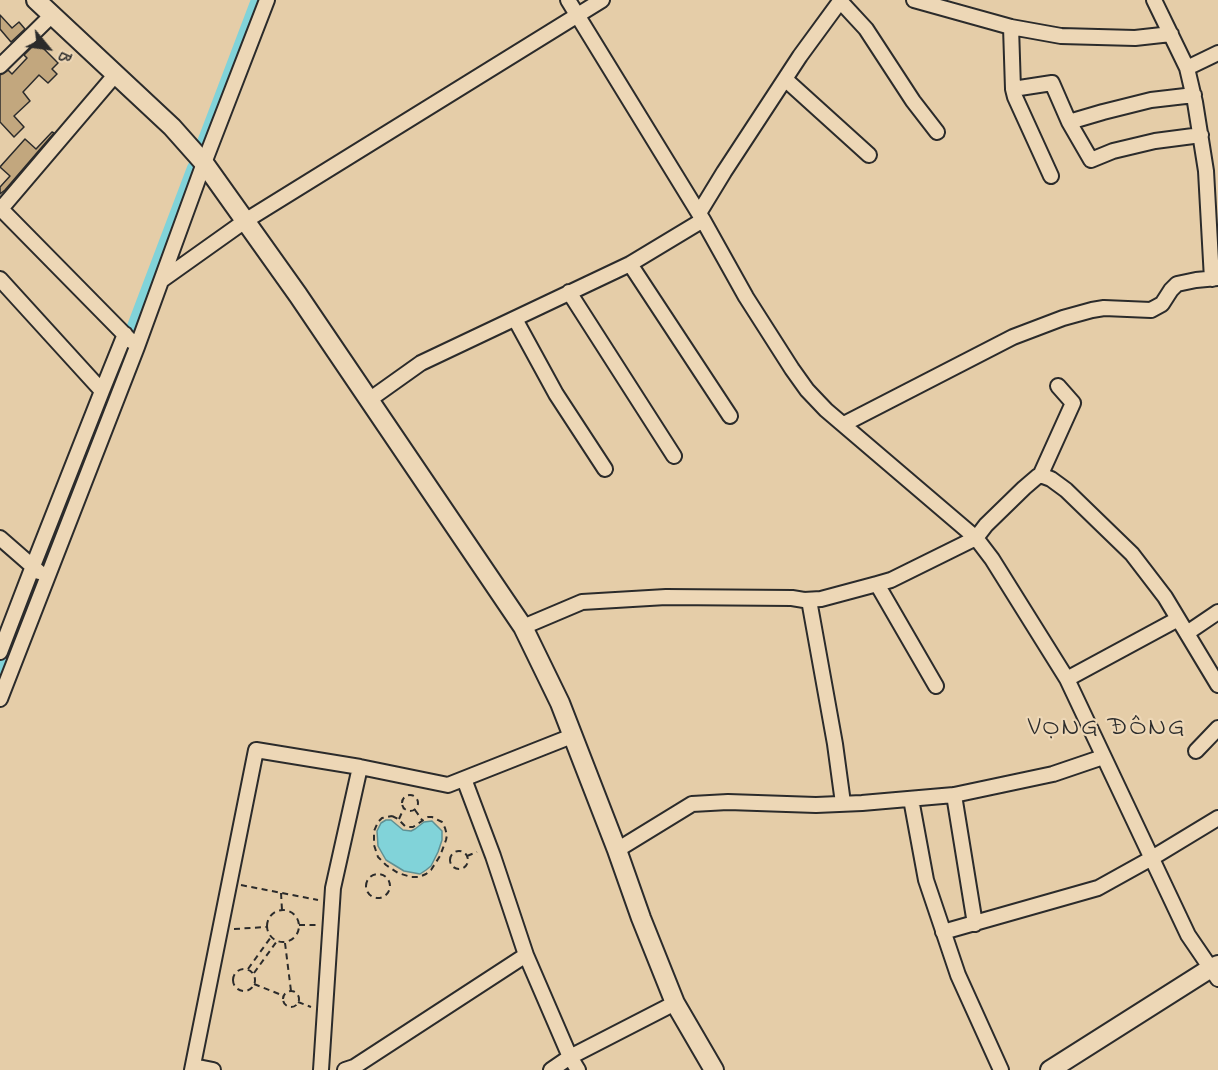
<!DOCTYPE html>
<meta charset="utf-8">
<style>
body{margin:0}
#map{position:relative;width:1218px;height:1070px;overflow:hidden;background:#e5cda8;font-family:"Indie Flower",sans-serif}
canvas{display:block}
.north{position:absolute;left:18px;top:18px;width:60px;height:60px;-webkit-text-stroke:4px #edd7b6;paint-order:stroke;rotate:119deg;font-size:16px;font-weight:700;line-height:24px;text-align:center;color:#2b2b2b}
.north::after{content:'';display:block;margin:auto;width:21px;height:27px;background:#2b2b2b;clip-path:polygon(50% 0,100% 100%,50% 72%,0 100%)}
</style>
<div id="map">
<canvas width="1218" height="1070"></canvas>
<div class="north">B</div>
</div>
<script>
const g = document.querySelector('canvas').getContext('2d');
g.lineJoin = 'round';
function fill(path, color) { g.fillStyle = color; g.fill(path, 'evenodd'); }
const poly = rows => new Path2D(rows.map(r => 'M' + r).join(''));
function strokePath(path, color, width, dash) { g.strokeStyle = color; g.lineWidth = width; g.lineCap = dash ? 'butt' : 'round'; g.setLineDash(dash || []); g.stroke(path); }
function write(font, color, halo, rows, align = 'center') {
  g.font = font + ' "Indie Flower",sans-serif'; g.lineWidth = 4.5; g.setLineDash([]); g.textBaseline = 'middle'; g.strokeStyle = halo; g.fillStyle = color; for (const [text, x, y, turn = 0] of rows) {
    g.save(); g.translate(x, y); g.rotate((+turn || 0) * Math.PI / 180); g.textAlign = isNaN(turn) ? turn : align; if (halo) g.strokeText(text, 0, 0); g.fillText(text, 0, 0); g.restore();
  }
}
const water = poly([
 [386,820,391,820,403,830,411,831,415,829,424,822,432,821,442,831,442,840,438,852,431,866,426,870,420,874,404,871,386,860,378,846,377,831,381,823,386,820]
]);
const canal = poly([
 [203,145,258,0],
 [133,329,194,168],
 [0,673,110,390]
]);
const building = poly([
 [0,15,12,28,19,22,25,29,11,42,0,29,0,15],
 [37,42,58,63,52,69,57,74,48,83,39,75,23,92,30,101,14,116,24,127,14,137,0,122,0,75,8,70,12,74,27,58,24,55,37,42],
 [52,132,54,133,5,190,0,194,0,187,10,176,0,167,25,139,36,149,52,132]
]);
const path = poly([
 '402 803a8 8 0 1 1 16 0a8 8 0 1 1-16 0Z',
 [415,810,422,820],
 [392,816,398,819,405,826,409,827,413,827,428,817,432,817,442,822,445,828,447,835,446,840,440,856,431,870,426,874,419,877,411,877,398,873,386,865,378,857,374,845,374,831,378,822,382,818,392,816],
 [399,819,404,808],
 '450 860a9 9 0 1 1 18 0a9 9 0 1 1-18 0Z',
 [467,856,477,852],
 '366 886a12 12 0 1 1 24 0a12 12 0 1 1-24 0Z',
 [241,885,318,900],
 [281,893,282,910],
 '267 926a16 16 0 1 1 32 0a16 16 0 1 1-32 0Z',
 [299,925,316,925],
 [234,929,267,927],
 [285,943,291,991],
 [248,969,271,937],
 '233 980a11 11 0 1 1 22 0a11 11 0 1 1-22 0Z',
 [254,973,277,941],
 [254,984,284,996],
 '283 999a8 8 0 1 1 16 0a8 8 0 1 1-16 0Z',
 [298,1002,311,1007]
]);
const street = poly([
 [568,0,703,220,746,297,792,369,807,390,826,410,976,538,992,559,1067,679,1188,935,1218,979],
 [914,0,1011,27,1061,36,1135,38,1171,34],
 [1154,0,1187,68,1195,102,1206,171,1212,279],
 [841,2,866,29,913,101,937,132],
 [1011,27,1013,89,1015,97,1051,176],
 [0,66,52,15],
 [1187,68,1218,53],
 [785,79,869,155],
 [1013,89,1052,83,1069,122,1091,160,1113,151,1155,141,1201,135],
 [1069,122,1103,112,1151,100,1194,95],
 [0,208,131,341],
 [0,210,115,75],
 [699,213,724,172,800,56,841,0],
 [630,264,730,416],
 [0,279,102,391,125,334],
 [162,280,245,221,602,0],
 [569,292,674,456],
 [515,319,556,394,605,469],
 [369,400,421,363,630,264,703,220],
 [844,424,1013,337,1063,318,1092,310,1104,308,1151,310,1162,304,1171,290,1177,284,1196,280,1218,278],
 [1040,476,1073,403,1058,386],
 [0,538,39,572],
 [877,584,936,686],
 [809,600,835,744,843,803],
 [523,627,582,602,666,597,792,598,804,600,821,599,877,584,891,580,976,538,986,525,1024,488,1038,476,1043,476,1051,479,1066,490,1132,554,1165,597,1218,685],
 [1187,633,1218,612],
 [0,652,33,566,102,391],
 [1067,679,1178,619],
 [0,699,137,347,204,163,267,0],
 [1196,751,1218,728],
 [464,779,493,856,526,955,570,1057,578,1070],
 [954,795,975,924],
 [911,799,926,880,958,975,1001,1070],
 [617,850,692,804,728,802,816,805,862,803,954,795,1053,774,1103,757],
 [943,932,1098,888,1152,858,1218,818],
 [193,1066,213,1070],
 [192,1070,256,750,360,767,448,785,572,736],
 [321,1070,333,888,360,767],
 [345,1070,354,1067,526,955],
 [551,1070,570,1057,675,1003]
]);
const secondary = poly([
 [36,0,172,127,204,163,298,295,523,627,560,703,617,850,641,918,675,1003,714,1070],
 [1050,1070,1211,968,1218,965]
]);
const quarterNames = [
 ["VỌNG ĐÔNG",1107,730]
];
fill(water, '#81d3d9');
strokePath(water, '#5f9093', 1.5);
strokePath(canal, '#81d3d9', 14);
fill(building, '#c2a77e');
strokePath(building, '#2b2b2b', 1.5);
strokePath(street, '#2b2b2b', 18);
strokePath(secondary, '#2b2b2b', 22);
strokePath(path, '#2b2b2b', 2, [6, 4.5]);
strokePath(street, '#edd7b6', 14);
strokePath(secondary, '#edd7b6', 18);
g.letterSpacing = '1.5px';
write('27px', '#2b2b2b', '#edd7b6', quarterNames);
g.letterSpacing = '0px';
</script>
